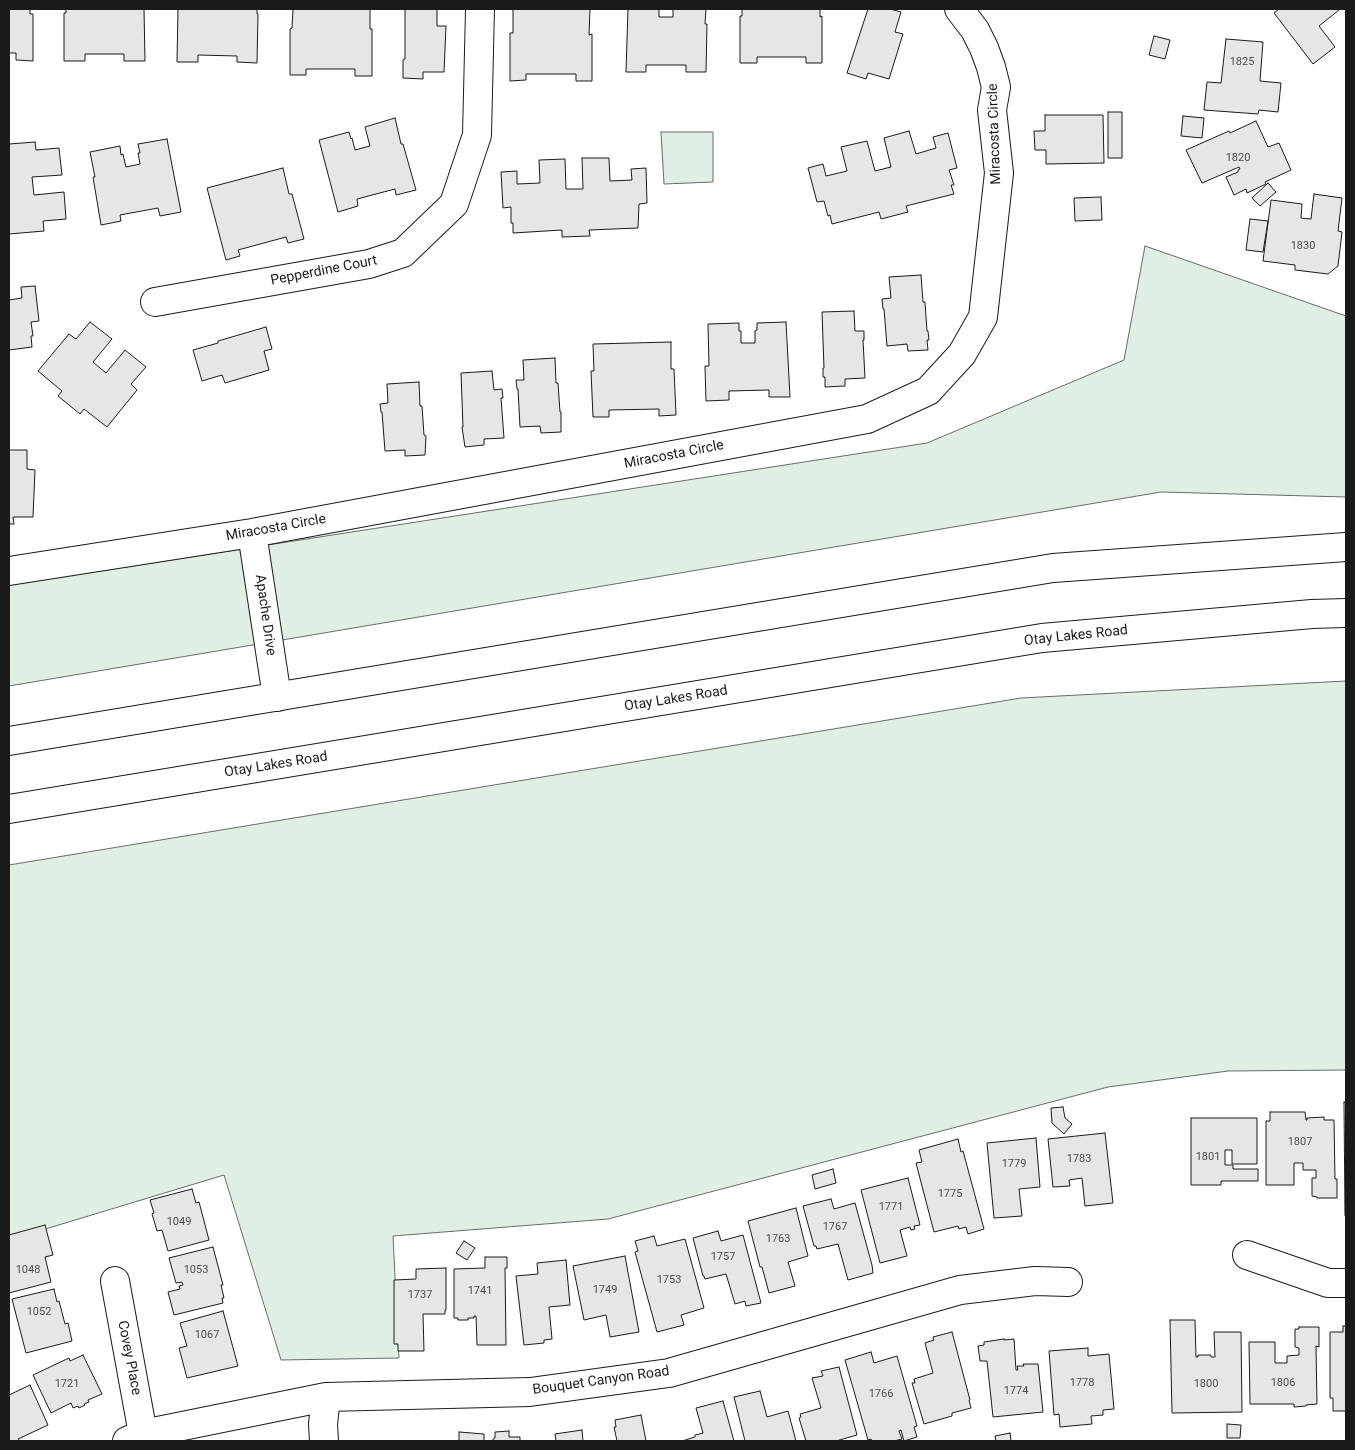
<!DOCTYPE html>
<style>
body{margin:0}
#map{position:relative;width:1355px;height:1450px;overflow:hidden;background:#fff;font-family:Roboto,sans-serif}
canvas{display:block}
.frame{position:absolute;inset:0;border:10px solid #1a1a1a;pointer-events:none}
</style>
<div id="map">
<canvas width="1355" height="1450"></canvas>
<div class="frame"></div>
</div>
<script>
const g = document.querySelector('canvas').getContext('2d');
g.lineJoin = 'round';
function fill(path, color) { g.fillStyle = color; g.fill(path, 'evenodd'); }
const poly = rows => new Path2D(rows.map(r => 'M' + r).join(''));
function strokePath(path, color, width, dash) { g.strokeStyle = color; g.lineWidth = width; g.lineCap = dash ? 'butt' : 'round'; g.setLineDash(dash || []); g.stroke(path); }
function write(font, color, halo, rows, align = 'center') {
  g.font = font + ' Roboto,sans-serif'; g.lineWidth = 4; g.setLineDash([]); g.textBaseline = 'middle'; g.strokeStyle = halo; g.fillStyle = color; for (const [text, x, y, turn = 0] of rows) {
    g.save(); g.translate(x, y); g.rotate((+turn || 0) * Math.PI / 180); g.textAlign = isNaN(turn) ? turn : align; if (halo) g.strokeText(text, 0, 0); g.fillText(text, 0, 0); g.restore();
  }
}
const green = poly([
 [661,132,713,132,713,182,664,184,661,132],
 [1145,246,1346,316,1346,497,1161,492,9,686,9,585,927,443,1124,360,1145,246],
 [1346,681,1346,1070,1228,1071,1108,1087,608,1219,393,1236,399,1358,281,1360,224,1175,9,1240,9,865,1021,698,1346,681]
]);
const building = poly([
 [9,9,30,9,30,14,33,14,33,61,16,60,16,53,9,53,9,9],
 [66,9,144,9,145,61,124,61,124,54,85,54,85,61,64,61,64,13,66,13,66,9],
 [178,9,257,9,257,14,258,14,257,63,237,62,237,56,198,55,198,62,177,62,178,9],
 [293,9,370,9,370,29,372,29,372,76,355,76,355,69,306,69,306,75,290,75,290,29,292,28,293,9],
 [405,9,437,9,437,26,446,26,444,72,423,72,423,79,403,78,403,60,405,59,405,9],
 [513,9,590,9,589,35,592,34,592,81,576,81,576,74,526,74,526,80,510,81,510,33,513,33,513,9],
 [628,9,659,9,659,17,673,17,673,9,706,9,705,24,707,24,706,72,686,72,686,65,646,65,646,72,626,72,628,9],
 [742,9,820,9,820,17,822,16,822,63,806,63,806,57,757,57,757,63,740,63,740,16,742,16,742,9],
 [868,9,890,9,901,12,895,32,903,34,889,79,868,73,866,79,847,73,868,9],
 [1279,9,1338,9,1339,10,1319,26,1335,47,1313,64,1274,13,1279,9],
 [1154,36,1170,40,1165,59,1149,55,1154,36],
 [1226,39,1263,42,1260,81,1281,83,1278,112,1259,110,1258,114,1204,110,1207,82,1221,83,1226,39],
 [1108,112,1122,112,1122,158,1108,158,1108,112],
 [1045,115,1103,115,1104,163,1046,164,1046,150,1035,150,1034,131,1045,131,1045,115],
 [1183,116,1204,118,1202,138,1181,136,1183,116],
 [395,118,401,144,403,144,416,190,396,195,395,189,357,199,358,206,338,212,319,140,349,132,351,139,352,138,355,150,370,146,365,127,395,118],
 [1256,121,1268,147,1279,143,1291,170,1265,182,1266,184,1247,193,1246,189,1234,195,1226,177,1238,172,1238,170,1240,169,1239,167,1202,183,1186,150,1229,131,1230,133,1256,121],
 [909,131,916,154,936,148,933,137,948,133,957,168,949,170,954,185,951,185,954,194,906,206,908,212,881,219,879,212,832,224,830,215,828,216,824,201,817,202,808,168,823,164,826,176,847,171,841,147,867,141,875,171,891,167,884,138,909,131],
 [167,139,181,212,160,216,158,208,120,215,121,221,101,225,93,177,95,177,90,152,120,146,121,155,123,154,126,167,140,164,138,153,140,153,138,144,167,139],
 [35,142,36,150,59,148,62,175,32,177,34,195,64,192,66,219,43,221,44,231,9,234,9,144,35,142],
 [582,158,609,158,610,181,632,180,631,169,646,168,647,203,639,204,638,228,589,230,590,236,562,237,562,230,513,233,513,223,511,223,511,207,503,208,501,172,517,171,517,184,540,183,539,160,565,159,566,189,583,189,582,158],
 [283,168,289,194,292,194,304,239,288,243,286,237,238,250,240,256,226,260,207,188,283,168],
 [1268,183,1276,192,1260,206,1252,198,1268,183],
 [1314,194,1342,198,1338,231,1342,232,1338,266,1328,274,1295,270,1295,265,1263,261,1271,200,1302,204,1301,218,1311,219,1314,194],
 [1101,197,1102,220,1075,221,1074,198,1101,197],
 [1250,219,1268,221,1263,252,1246,250,1250,219],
 [921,275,923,302,925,302,927,331,928,331,929,340,927,340,928,350,908,351,907,344,887,346,884,309,883,309,882,299,891,298,889,277,921,275],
 [35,286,39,321,31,322,33,336,31,336,32,347,9,350,9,300,22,298,21,287,35,286],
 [854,311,855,331,864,331,864,340,863,340,865,378,845,379,845,386,825,387,825,377,823,377,823,368,824,368,822,312,854,311],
 [90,322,112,339,93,362,106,373,125,350,146,367,131,384,137,390,107,427,84,409,80,414,58,396,62,391,38,371,69,334,76,339,90,322],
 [786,322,790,397,769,397,769,390,729,391,729,400,706,401,705,366,709,366,708,324,739,323,739,331,741,331,741,343,755,343,755,331,757,330,757,323,786,322],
 [266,327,272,349,264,351,269,370,225,383,222,375,202,381,193,350,218,343,218,341,266,327],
 [671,342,671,369,674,369,676,415,659,416,659,409,609,410,609,417,593,417,591,371,594,371,593,344,671,342],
 [555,358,556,383,558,383,560,412,561,412,561,432,541,433,540,426,520,427,518,389,517,389,516,380,524,380,523,360,555,358],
 [492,371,494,390,502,389,503,398,501,398,504,438,484,439,484,445,465,447,462,427,463,427,461,373,492,371],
 [419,382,420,406,422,406,424,435,426,436,425,455,405,456,405,450,385,451,382,412,381,412,380,404,388,403,387,384,419,382],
 [9,450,27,450,27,469,35,470,33,517,13,517,14,524,9,524,9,450],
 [1344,1102,1346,1102,1346,1216,1345,1216,1344,1102],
 [1063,1107,1065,1118,1072,1124,1064,1134,1052,1123,1051,1108,1063,1107],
 [1270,1112,1305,1112,1306,1120,1307,1120,1307,1118,1324,1117,1324,1120,1334,1120,1335,1179,1337,1179,1337,1198,1317,1198,1317,1197,1312,1196,1312,1178,1316,1178,1316,1170,1303,1170,1303,1163,1294,1163,1294,1185,1266,1185,1266,1121,1270,1121,1270,1112],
 [1191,1118,1257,1118,1257,1164,1232,1164,1232,1150,1225,1150,1225,1165,1233,1165,1233,1169,1258,1169,1258,1181,1221,1181,1221,1185,1191,1185,1191,1118],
 [1105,1133,1113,1203,1085,1206,1082,1178,1069,1180,1070,1186,1053,1187,1048,1139,1105,1133],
 [1036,1138,1040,1187,1019,1189,1022,1216,994,1218,987,1143,1036,1138],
 [958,1139,961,1152,963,1151,984,1229,968,1234,966,1227,959,1229,958,1226,934,1232,916,1163,922,1162,919,1150,958,1139],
 [833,1169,836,1183,815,1189,812,1175,833,1169],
 [908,1178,920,1225,914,1226,915,1229,911,1230,910,1227,900,1230,907,1256,880,1263,861,1190,908,1178],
 [192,1189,196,1203,199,1202,209,1240,168,1251,162,1230,157,1231,152,1214,154,1213,150,1200,192,1189],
 [831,1199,834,1209,855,1203,872,1265,873,1273,848,1280,838,1244,817,1249,816,1246,814,1246,803,1206,831,1199],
 [796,1208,808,1256,788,1262,795,1286,769,1293,762,1267,760,1267,748,1221,796,1208],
 [45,1225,53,1255,45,1257,51,1282,9,1293,9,1235,45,1225],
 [718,1231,721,1241,743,1235,761,1303,746,1306,745,1301,735,1304,726,1274,705,1279,704,1276,703,1276,693,1238,718,1231],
 [654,1236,657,1246,685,1239,704,1308,681,1315,684,1325,657,1332,635,1252,638,1251,635,1241,654,1236],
 [464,1241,475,1248,467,1260,456,1253,464,1241],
 [213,1247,223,1285,221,1285,224,1298,222,1298,223,1303,174,1315,168,1292,180,1289,179,1286,183,1285,182,1282,176,1283,169,1258,213,1247],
 [625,1256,639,1332,610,1337,606,1315,584,1320,573,1266,625,1256],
 [485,1257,507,1257,507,1268,505,1268,506,1345,477,1345,476,1316,474,1316,474,1318,468,1318,468,1320,458,1320,458,1318,454,1318,454,1269,485,1268,485,1257],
 [566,1260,570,1305,549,1307,552,1339,544,1340,544,1343,524,1345,516,1276,538,1274,537,1263,566,1260],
 [446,1268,446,1310,445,1310,445,1314,423,1314,424,1351,398,1351,398,1344,394,1344,394,1280,416,1279,416,1269,446,1268],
 [54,1289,57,1302,59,1301,65,1324,68,1323,72,1341,26,1353,12,1299,54,1289],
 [223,1311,238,1366,187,1378,179,1348,187,1346,180,1323,223,1311],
 [1170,1320,1195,1320,1196,1357,1198,1357,1198,1355,1211,1355,1211,1357,1215,1357,1214,1332,1241,1332,1242,1412,1172,1413,1170,1320],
 [1343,1326,1346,1326,1346,1411,1333,1411,1333,1398,1330,1398,1330,1332,1343,1332,1343,1326],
 [1299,1327,1319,1327,1319,1347,1316,1346,1317,1404,1306,1405,1306,1406,1294,1407,1294,1404,1250,1404,1249,1342,1275,1342,1275,1363,1287,1363,1287,1356,1299,1355,1299,1348,1295,1347,1295,1329,1299,1329,1299,1327],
 [952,1332,970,1400,969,1400,971,1408,952,1413,952,1416,924,1424,912,1383,915,1383,914,1379,933,1373,925,1343,934,1340,933,1337,952,1332],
 [1004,1339,1004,1340,1014,1339,1016,1370,1018,1370,1017,1366,1024,1366,1023,1364,1038,1364,1043,1412,993,1417,987,1361,980,1361,978,1346,984,1345,984,1342,1004,1339],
 [1088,1348,1088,1356,1109,1354,1114,1409,1103,1410,1103,1415,1091,1416,1092,1424,1060,1427,1059,1414,1054,1415,1049,1351,1088,1348],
 [871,1352,874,1363,897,1356,917,1426,914,1427,917,1437,904,1441,901,1430,899,1431,902,1439,894,1441,872,1441,871,1439,868,1440,845,1360,871,1352],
 [83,1355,102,1394,88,1400,89,1402,84,1404,85,1405,79,1408,78,1406,73,1408,71,1403,51,1413,33,1375,69,1358,70,1361,83,1355],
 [839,1367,857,1435,836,1441,806,1441,799,1418,801,1417,800,1414,821,1408,812,1378,823,1376,821,1371,839,1367],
 [30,1385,48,1425,18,1439,20,1441,9,1441,9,1395,30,1385],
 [760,1391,767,1417,788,1411,796,1441,745,1441,734,1397,760,1391],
 [723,1401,734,1441,682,1441,695,1437,695,1435,703,1433,696,1408,723,1401],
 [641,1415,646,1441,617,1441,614,1427,616,1427,615,1420,641,1415],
 [1227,1424,1241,1425,1240,1438,1227,1438,1227,1424],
 [582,1430,583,1441,556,1441,555,1434,582,1430],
 [509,1431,509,1437,520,1437,520,1441,493,1441,493,1439,495,1438,495,1432,509,1431],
 [459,1432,484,1434,484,1441,459,1441,459,1432],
 [1010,1433,1011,1441,996,1441,995,1436,1010,1433]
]);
const minor = poly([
 [155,302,369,264,403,253,454,204,477,135,480,9],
 [252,533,277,697],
 [9,571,252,533,867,419,928,391,962,354,983,317,999,173,992,110,996,87,991,67,984,48,975,30,959,9],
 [1247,1255,1328,1283,1346,1283],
 [115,1281,143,1434],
 [127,1441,143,1434,326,1397,530,1392,669,1373,960,1290,1035,1281,1068,1282],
 [324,1441,323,1424,326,1397]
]);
const major = poly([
 [9,741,1053,568,1346,547],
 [9,809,1042,638,1312,614,1346,613]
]);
const numberNames = [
 ["1825",1242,62],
 ["1820",1238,158],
 ["1830",1303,246],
 ["1807",1300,1142],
 ["1801",1208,1157],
 ["1783",1079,1159],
 ["1779",1014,1164],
 ["1775",950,1194],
 ["1771",891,1207],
 ["1049",179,1222],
 ["1767",835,1227],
 ["1763",778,1239],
 ["1757",723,1257],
 ["1048",28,1270],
 ["1053",196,1270],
 ["1753",669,1280],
 ["1749",605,1290],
 ["1741",480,1291],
 ["1737",420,1295],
 ["1052",39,1312],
 ["1067",207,1335],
 ["1778",1082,1383],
 ["1806",1283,1383],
 ["1721",67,1384],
 ["1800",1206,1384],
 ["1774",1016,1391],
 ["1766",881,1394]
];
const streetNames = [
 ["Miracosta Circle",995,134,-92],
 ["Pepperdine Court",324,271,-11],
 ["Miracosta Circle",674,455,-11],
 ["Miracosta Circle",276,528,-10],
 ["Apache Drive",265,615,82],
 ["Otay Lakes Road",1076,636,-6],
 ["Otay Lakes Road",676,699,-9],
 ["Otay Lakes Road",276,765,-9],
 ["Covey Place",129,1358,79],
 ["Bouquet Canyon Road",601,1381,-8]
];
fill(green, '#e0efe3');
strokePath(green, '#6a6a6a', 1);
fill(building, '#e6e6e6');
strokePath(building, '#1a1a1a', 1);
strokePath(minor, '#1a1a1a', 30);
strokePath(major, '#1a1a1a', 30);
strokePath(minor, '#fff', 28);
strokePath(major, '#fff', 28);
write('11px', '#4d4d4d', null, numberNames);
write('14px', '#1a1a1a', '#fff', streetNames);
</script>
